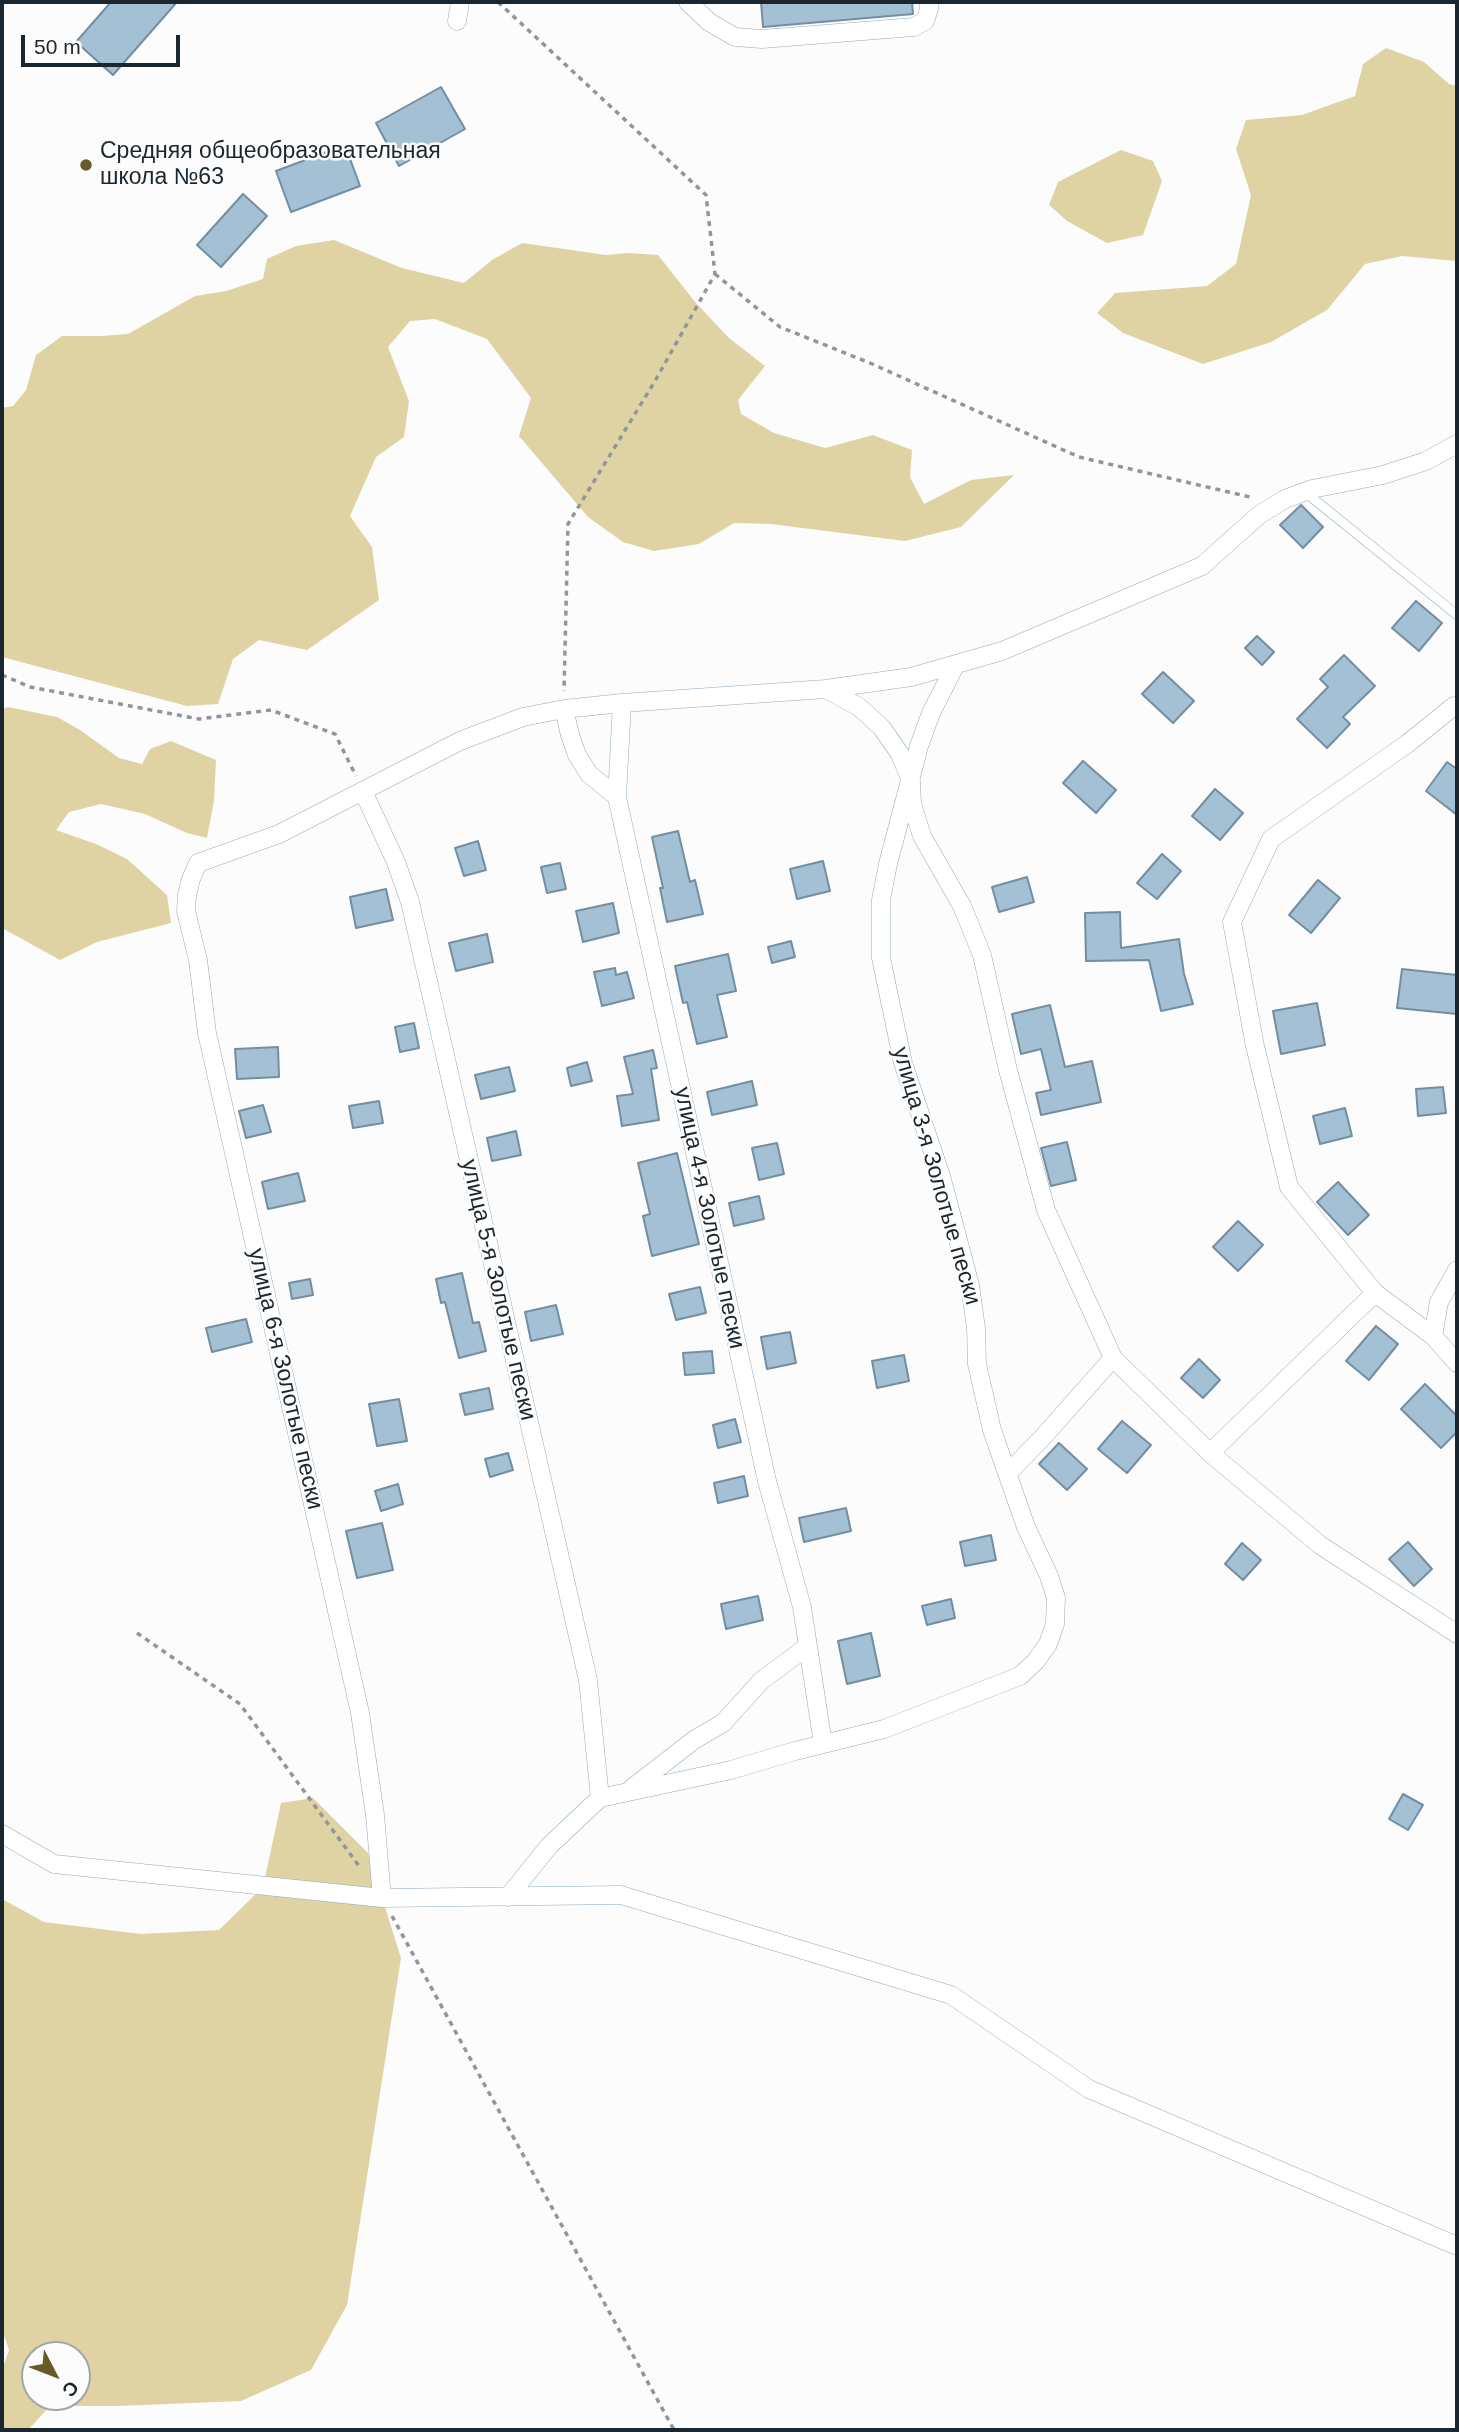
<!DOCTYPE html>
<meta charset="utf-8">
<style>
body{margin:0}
#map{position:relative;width:1459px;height:2432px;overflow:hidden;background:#fcfcfc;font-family:Arial,sans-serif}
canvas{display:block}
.frame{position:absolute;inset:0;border:4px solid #1b262e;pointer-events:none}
.north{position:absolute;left:21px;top:2341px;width:70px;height:70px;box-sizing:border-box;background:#fcfcfc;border:2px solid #a2a6aa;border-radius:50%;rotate:132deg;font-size:19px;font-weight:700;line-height:28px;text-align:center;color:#1b262e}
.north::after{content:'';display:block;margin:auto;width:24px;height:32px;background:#685b28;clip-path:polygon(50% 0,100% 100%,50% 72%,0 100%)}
.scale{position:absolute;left:21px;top:35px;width:159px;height:32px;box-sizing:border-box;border:4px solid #1b262e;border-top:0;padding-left:9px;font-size:21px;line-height:24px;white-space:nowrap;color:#1b262e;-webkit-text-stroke:5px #fcfcfc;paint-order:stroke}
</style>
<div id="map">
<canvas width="1459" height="2432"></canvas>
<div class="frame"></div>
<div class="north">С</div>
<div class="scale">50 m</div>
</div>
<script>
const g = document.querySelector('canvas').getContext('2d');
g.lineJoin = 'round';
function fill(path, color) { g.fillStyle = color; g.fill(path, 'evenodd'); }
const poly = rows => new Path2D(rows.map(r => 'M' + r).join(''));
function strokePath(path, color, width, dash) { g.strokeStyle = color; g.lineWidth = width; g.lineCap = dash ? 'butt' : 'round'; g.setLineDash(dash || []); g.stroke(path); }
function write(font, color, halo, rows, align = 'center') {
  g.font = font + ' Arial,sans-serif'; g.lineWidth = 5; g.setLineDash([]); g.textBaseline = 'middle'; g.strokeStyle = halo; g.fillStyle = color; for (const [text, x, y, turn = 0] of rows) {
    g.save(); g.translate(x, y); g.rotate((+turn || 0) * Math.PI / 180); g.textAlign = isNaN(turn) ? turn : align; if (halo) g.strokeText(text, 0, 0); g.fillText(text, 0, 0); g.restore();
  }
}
const green = poly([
 [1386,48,1424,62,1449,84,1457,86,1457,261,1402,256,1365,264,1327,310,1271,342,1203,364,1123,333,1097,313,1115,293,1207,286,1236,264,1251,195,1236,149,1246,120,1302,115,1355,96,1363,64],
 [1121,150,1153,161,1162,181,1143,235,1107,243,1067,221,1049,205,1058,182],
 [334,240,402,268,464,283,492,260,522,243,606,255,629,253,658,255,696,303,729,338,765,366,738,400,741,414,774,433,825,448,873,435,912,450,910,477,924,504,971,480,1014,475,961,527,905,541,771,524,734,523,699,544,654,551,623,542,588,517,519,436,531,398,487,339,435,319,410,321,388,347,409,401,404,437,376,457,350,516,372,547,379,600,307,650,259,640,233,659,218,704,187,706,2,657,2,408,13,406,26,390,36,355,62,336,101,336,128,334,195,296,226,291,263,279,267,259,296,246],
 [8,707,57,717,80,730,119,758,142,764,150,749,171,741,216,760,214,801,207,838,187,833,145,814,101,804,69,812,56,830,96,844,127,859,167,895,171,923,97,942,60,960,2,928,2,709],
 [313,1798,368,1853,401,1958,347,2305,311,2370,241,2401,118,2406,50,2406,28,2430,2,2430,2,2370,9,2350,2,2330,2,1899,44,1922,141,1934,219,1930,263,1887,281,1803],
 [35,2355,77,2355,77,2397,35,2397]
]);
const building = poly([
 [111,2,177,2,113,75,76,42,111,2],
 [761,2,912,2,913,14,763,27,761,2],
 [441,87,465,129,399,166,376,123,441,87],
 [345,145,360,186,291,212,276,171,345,145],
 [243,194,267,216,221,267,197,245,243,194],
 [1301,505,1323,527,1303,548,1280,525,1301,505],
 [1416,601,1442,623,1419,651,1392,628,1416,601],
 [1257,636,1274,652,1262,665,1245,648,1257,636],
 [1344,655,1375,686,1343,717,1350,724,1327,748,1297,719,1328,687,1320,679,1344,655],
 [1163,672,1194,701,1173,723,1142,694,1163,672],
 [1083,761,1116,790,1096,813,1063,783,1083,761],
 [1447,762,1457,769,1457,815,1426,791,1447,762],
 [1215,789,1243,813,1220,840,1192,816,1215,789],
 [678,831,690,882,695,880,703,914,667,922,660,888,663,888,652,837,678,831],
 [478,841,486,870,464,876,455,848,478,841],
 [1162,854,1181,871,1157,899,1137,883,1162,854],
 [823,861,830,891,797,899,790,869,823,861],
 [560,863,566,889,547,893,541,867,560,863],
 [1027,877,1034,902,999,912,992,887,1027,877],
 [1318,880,1340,898,1311,933,1289,915,1318,880],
 [386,889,393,920,356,928,350,897,386,889],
 [613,903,619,933,583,942,576,911,613,903],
 [1120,912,1121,948,1179,939,1184,974,1193,1004,1161,1011,1149,960,1086,961,1085,913,1120,912],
 [487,934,493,962,456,971,449,943,487,934],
 [791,941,795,957,772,963,768,947,791,941],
 [728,954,736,991,717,995,727,1037,697,1044,687,1002,683,1003,675,966,728,954],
 [615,968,616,975,627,972,634,998,602,1006,594,972,615,968],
 [1402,969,1457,975,1457,1014,1397,1008,1402,969],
 [1317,1003,1325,1045,1281,1054,1273,1011,1317,1003],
 [1050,1005,1065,1067,1092,1061,1101,1102,1041,1115,1036,1093,1051,1090,1041,1049,1021,1054,1012,1014,1050,1005],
 [414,1023,419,1048,400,1052,395,1027,414,1023],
 [278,1047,279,1077,237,1079,235,1049,278,1047],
 [653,1050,657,1068,651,1069,659,1120,622,1126,617,1096,633,1094,624,1057,653,1050],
 [587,1062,592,1081,571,1086,567,1068,587,1062],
 [509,1067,515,1091,481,1099,475,1075,509,1067],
 [752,1081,757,1105,712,1115,707,1092,752,1081],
 [1443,1087,1446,1113,1418,1116,1416,1089,1443,1087],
 [379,1101,383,1123,353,1128,349,1106,379,1101],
 [263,1105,271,1132,246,1138,239,1111,263,1105],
 [1345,1108,1352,1136,1320,1144,1313,1116,1345,1108],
 [516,1131,521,1155,492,1161,487,1138,516,1131],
 [1067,1142,1076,1180,1051,1186,1041,1148,1067,1142],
 [777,1143,784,1174,759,1180,752,1148,777,1143],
 [677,1153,699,1244,652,1256,643,1216,650,1214,638,1163,677,1153],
 [298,1173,305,1201,268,1209,262,1182,298,1173],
 [1338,1182,1369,1215,1348,1235,1317,1202,1338,1182],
 [759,1196,764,1219,734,1226,729,1203,759,1196],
 [1238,1221,1263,1245,1238,1271,1213,1247,1238,1221],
 [462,1273,473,1323,479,1322,486,1351,459,1358,445,1302,441,1303,436,1279,462,1273],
 [310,1279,313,1295,292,1299,289,1283,310,1279],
 [700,1287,706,1313,676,1320,669,1294,700,1287],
 [556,1305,563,1334,531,1341,525,1312,556,1305],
 [246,1319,252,1342,212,1352,206,1328,246,1319],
 [1376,1326,1398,1344,1369,1380,1346,1361,1376,1326],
 [790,1332,796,1363,767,1369,761,1337,790,1332],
 [712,1351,714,1373,685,1375,683,1353,712,1351],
 [904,1355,909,1381,877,1388,872,1361,904,1355],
 [1199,1359,1220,1380,1203,1398,1181,1378,1199,1359],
 [1425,1384,1457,1416,1457,1432,1441,1448,1401,1409,1425,1384],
 [489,1388,493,1409,465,1415,460,1394,489,1388],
 [399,1399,407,1441,377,1446,369,1404,399,1399],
 [735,1419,741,1442,718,1448,713,1425,735,1419],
 [1122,1421,1151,1445,1127,1473,1098,1449,1122,1421],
 [1059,1443,1087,1469,1067,1490,1039,1464,1059,1443],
 [508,1453,513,1470,490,1477,485,1459,508,1453],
 [744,1476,748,1496,718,1503,714,1483,744,1476],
 [398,1484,403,1504,381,1511,375,1491,398,1484],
 [846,1508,851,1531,804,1542,799,1518,846,1508],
 [382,1523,393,1570,357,1578,346,1531,382,1523],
 [991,1535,996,1560,965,1566,960,1542,991,1535],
 [1408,1542,1432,1569,1414,1586,1389,1559,1408,1542],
 [1242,1543,1261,1560,1243,1580,1225,1564,1242,1543],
 [758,1596,763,1620,726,1629,721,1604,758,1596],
 [951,1599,955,1618,927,1625,922,1606,951,1599],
 [871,1633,880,1676,847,1684,838,1641,871,1633],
 [1403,1794,1423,1805,1408,1830,1389,1819,1403,1794]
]);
const path = poly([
 [498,2,706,195,715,274,655,381,568,524,564,691],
 [715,274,780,327,870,363,1079,457,1250,497],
 [2,675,30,687,199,719,271,710,335,734,356,776],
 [137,1633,240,1704,359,1866],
 [392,1916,674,2430]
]);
const service = poly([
 [1305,492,1457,615]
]);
const minor = poly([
 [688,2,709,22,735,37,762,39,914,27,925,21,929,9,929,2],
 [457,21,460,2],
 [826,689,911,677,1002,651,1202,566,1259,515,1285,499,1312,489,1383,475,1426,461,1457,444],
 [564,709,570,735,577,755,589,774,617,797,767,1481,802,1607,823,1744],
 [363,791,396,862,410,902,588,1680,600,1798],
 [617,797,622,703],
 [1457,1270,1439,1302,1433,1336,1457,1363],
 [1433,1336,1375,1293,1289,1187,1255,1046,1232,922,1271,839,1407,744,1454,706,1457,707],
 [1210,1453,1375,1293],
 [1008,1473,1043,1437,1113,1358],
 [632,1788,694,1740,723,1723,761,1681,808,1646],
 [2,1834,54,1864,382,1898,621,1895,951,1995,1089,2089,1457,2246],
 [508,1897,549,1846,600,1798,731,1770,795,1751,884,1729,1020,1676,1036,1661,1048,1644,1055,1624,1056,1598,1049,1576,1026,1527,992,1430,977,1364,976,1328,970,1285,941,1176,903,1063,881,958,881,900,888,864,919,746,931,713,955,666],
 [382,1898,375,1815,360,1713,207,1033,198,960,186,911,187,895,191,879,198,863,279,834,460,741,523,717,564,709,622,703,826,689,859,707,882,728,900,754,911,781,912,804,922,836,962,906,982,955,1008,1070,1046,1210,1113,1358,1210,1453,1320,1545,1457,1634]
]);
const markers = [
 [86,165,7,"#685b28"]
];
const poiNames = [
 ["Средняя общеобразовательная",100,152],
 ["школа №63",100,178]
];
const streetNames = [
 ["улица 3-я Золотые пески",936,1176,74],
 ["улица 4-я Золотые пески",709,1218,78],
 ["улица 5-я Золотые пески",498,1290,77],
 ["улица 6-я Золотые пески",285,1379,77]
];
fill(green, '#dfd3a4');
fill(building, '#a3c0d5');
strokePath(building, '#738ea2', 2);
strokePath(service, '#8fabbf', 10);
strokePath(minor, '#8fabbf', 19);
strokePath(path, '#91969a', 3.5, [5, 5]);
strokePath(service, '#fff', 9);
strokePath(minor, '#fff', 18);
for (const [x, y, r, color] of markers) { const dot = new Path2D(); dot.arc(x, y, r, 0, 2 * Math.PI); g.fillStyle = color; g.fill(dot); strokePath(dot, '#fcfcfc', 2.5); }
write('23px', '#1b262e', '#fcfcfc', poiNames, 'left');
write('23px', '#1b262e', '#fcfcfc', streetNames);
</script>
